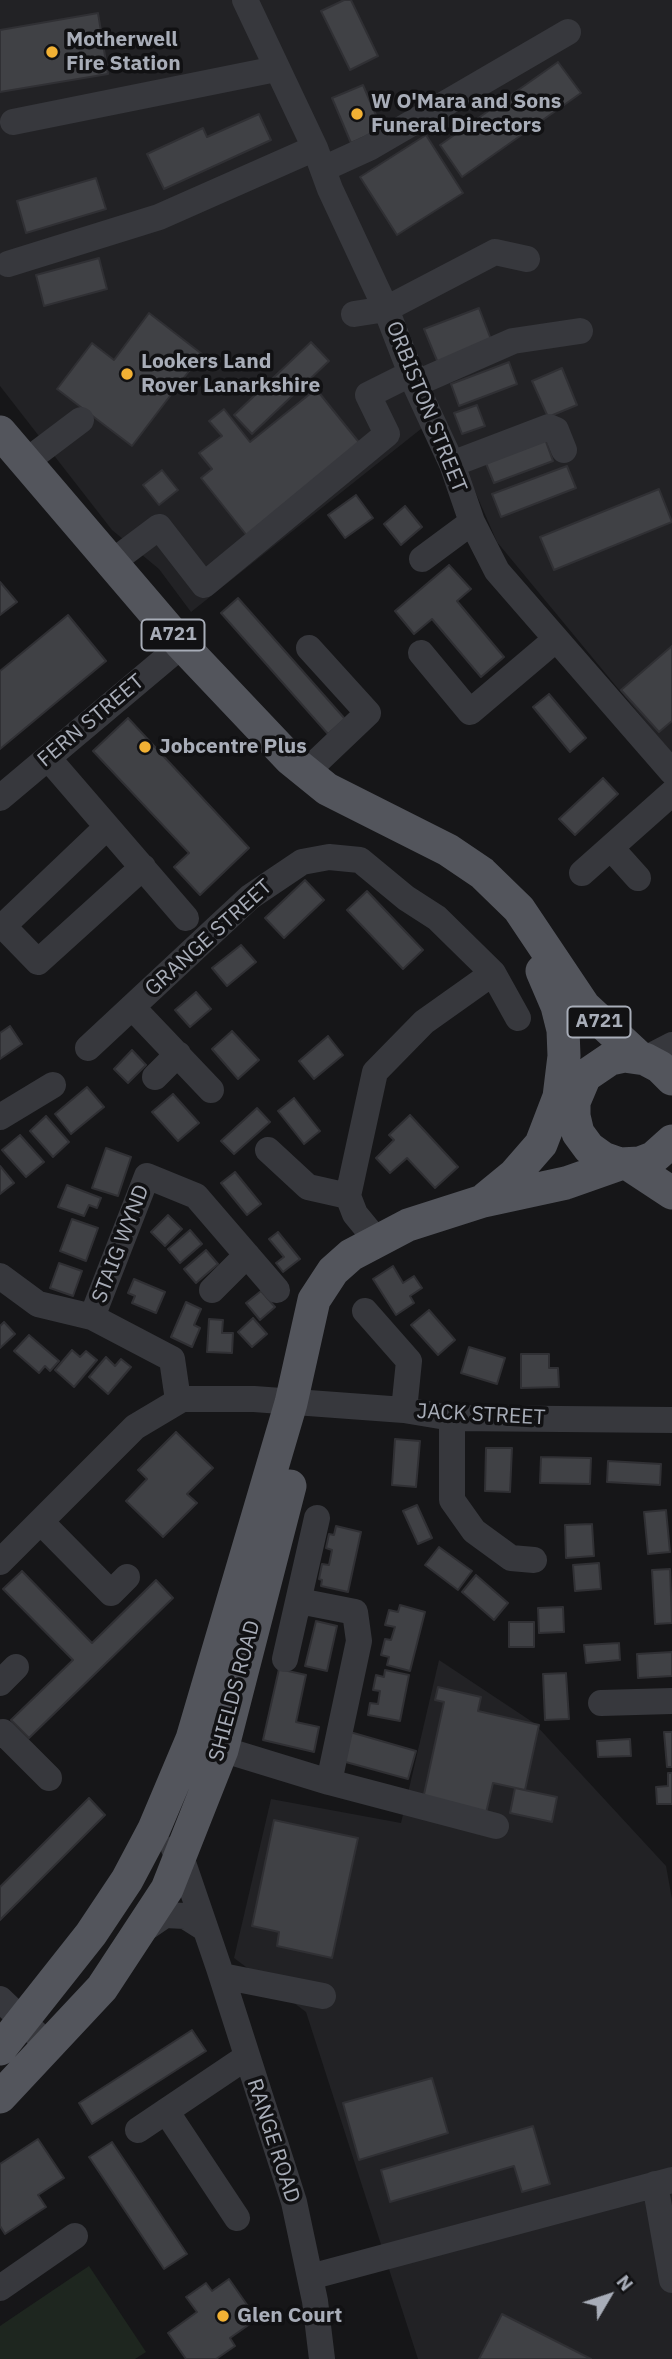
<!DOCTYPE html>
<style>
body{margin:0}
#map{position:relative;width:672px;height:2359px;overflow:hidden;background:#161618;font-family:"IBM Plex Sans",sans-serif}
canvas{display:block}
.north{position:absolute;left:574px;top:2261px;width:70px;height:70px;-webkit-text-stroke:5px #111113;paint-order:stroke;rotate:51deg;font-size:19px;font-weight:700;line-height:28px;text-align:center;color:#a8adb8}
.north::after{content:'';display:block;margin:auto;width:24px;height:32px;background:#a8adb8;clip-path:polygon(50% 0,100% 100%,50% 72%,0 100%)}
</style>
<div id="map">
<canvas width="672" height="2359"></canvas>
<div class="north">N</div>
</div>
<script>
const g = document.querySelector('canvas').getContext('2d');
g.lineJoin = 'round';
function fill(path, color) { g.fillStyle = color; g.fill(path, 'evenodd'); }
const poly = rows => new Path2D(rows.map(r => 'M' + r).join(''));
function strokePath(path, color, width, dash) { g.strokeStyle = color; g.lineWidth = width; g.lineCap = dash ? 'butt' : 'round'; g.setLineDash(dash || []); g.stroke(path); }
function write(font, color, halo, rows, align = 'center') {
  g.font = font + ' "IBM Plex Sans",sans-serif'; g.lineWidth = 7; g.setLineDash([]); g.textBaseline = 'middle'; g.strokeStyle = halo; g.fillStyle = color; for (const [text, x, y, turn = 0] of rows) {
    g.save(); g.translate(x, y); g.rotate((+turn || 0) * Math.PI / 180); g.textAlign = isNaN(turn) ? turn : align; if (halo) g.strokeText(text, 0, 0); g.fillText(text, 0, 0); g.restore();
  }
}
const built = poly([
 [0,0,672,0,672,754,497,542,441,413,191,612,159,569,112,530,0,386],
 [439,1660,534,1723,666,1866,672,1899,672,2359,418,2359,306,2012,234,1958,271,1799,401,1823]
]);
const green = poly([
 [89,2266,146,2352,135,2359,0,2359,0,2326]
]);
const building = poly([
 [344,0,351,0,378,56,350,70,321,11,344,0],
 [98,13,108,74,0,92,0,30,98,13],
 [558,62,581,93,462,177,440,145,558,62],
 [363,85,382,129,351,143,332,98,363,85],
 [259,114,271,140,164,189,147,154,203,128,207,137,259,114],
 [426,135,463,193,397,235,360,177,426,135],
 [96,178,106,209,26,233,17,201,96,178],
 [99,258,107,289,44,306,36,275,99,258],
 [479,308,492,342,438,363,424,329,479,308],
 [149,313,202,354,132,446,57,389,92,343,114,360,149,313],
 [311,342,329,361,252,434,234,415,311,342],
 [509,362,517,384,459,406,451,384,509,362],
 [562,368,577,405,548,417,532,381,562,368],
 [316,389,362,446,248,537,201,478,212,469,199,453,222,436,209,421,224,409,250,442,316,389],
 [477,405,485,426,462,434,454,413,477,405],
 [545,439,553,461,494,483,485,461,545,439],
 [567,466,576,488,501,517,492,494,567,466],
 [162,470,178,490,159,505,143,485,162,470],
 [659,489,672,522,554,570,540,537,659,489],
 [356,495,373,518,345,538,328,515,356,495],
 [405,506,422,527,401,545,384,524,405,506],
 [449,565,471,589,457,601,504,657,481,677,432,619,414,634,395,611,449,565],
 [0,582,17,602,0,615,0,582],
 [238,598,345,719,328,734,221,613,238,598],
 [68,615,106,661,0,749,0,671,68,615],
 [672,646,672,721,659,732,621,690,672,646],
 [549,694,586,738,570,752,533,707,549,694],
 [128,718,249,848,200,895,174,867,189,853,93,751,128,718],
 [603,778,618,794,575,835,559,819,603,778],
 [305,880,324,900,284,938,265,918,305,880],
 [367,891,423,950,403,969,347,910,367,891],
 [241,945,256,962,227,986,212,968,241,945],
 [196,992,211,1009,190,1027,175,1010,196,992],
 [10,1026,22,1044,0,1059,0,1033,10,1026],
 [232,1031,259,1060,238,1079,212,1049,232,1031],
 [328,1036,343,1055,314,1079,299,1061,328,1036],
 [132,1050,146,1065,128,1083,114,1069,132,1050],
 [87,1087,104,1107,71,1134,55,1114,87,1087],
 [173,1094,199,1123,178,1141,152,1112,173,1094],
 [294,1098,320,1131,304,1144,278,1111,294,1098],
 [257,1108,270,1122,234,1154,221,1141,257,1108],
 [410,1115,458,1167,435,1188,407,1158,390,1173,376,1158,394,1140,389,1135,410,1115],
 [46,1116,69,1142,53,1157,30,1131,46,1116],
 [20,1135,44,1162,26,1177,2,1150,20,1135],
 [106,1148,131,1157,118,1196,92,1188,106,1148],
 [0,1166,14,1183,0,1194,0,1166],
 [235,1172,261,1204,247,1215,221,1183,235,1172],
 [67,1185,101,1198,97,1208,89,1205,84,1216,58,1207,67,1185],
 [168,1215,182,1229,165,1246,151,1232,168,1215],
 [72,1219,98,1228,86,1261,60,1251,72,1219],
 [190,1230,202,1244,180,1263,168,1249,190,1230],
 [278,1232,300,1259,283,1272,276,1263,284,1257,269,1239,278,1232],
 [206,1250,218,1264,196,1283,184,1269,206,1250],
 [59,1263,82,1271,73,1296,50,1288,59,1263],
 [393,1266,403,1283,414,1276,422,1288,410,1296,414,1303,396,1315,373,1279,393,1266],
 [134,1279,165,1292,156,1313,132,1303,135,1296,128,1293,134,1279],
 [261,1291,275,1307,260,1320,246,1303,261,1291],
 [186,1302,201,1309,194,1325,200,1328,192,1347,171,1337,186,1302],
 [429,1310,455,1340,438,1355,411,1325,429,1310],
 [253,1318,267,1334,252,1347,238,1332,253,1318],
 [209,1319,223,1320,222,1333,233,1333,232,1353,207,1352,209,1319],
 [4,1322,15,1334,0,1348,0,1326,4,1322],
 [29,1335,59,1361,50,1371,45,1366,39,1373,14,1351,29,1335],
 [469,1347,505,1358,497,1384,461,1373,469,1347],
 [72,1350,80,1357,86,1351,97,1360,74,1387,55,1370,72,1350],
 [521,1354,549,1354,549,1368,558,1368,559,1387,521,1388,521,1354],
 [106,1357,115,1366,121,1359,131,1367,108,1394,89,1377,106,1357],
 [176,1432,213,1468,187,1494,197,1503,163,1537,126,1501,147,1479,138,1470,176,1432],
 [395,1439,420,1441,416,1487,392,1485,395,1439],
 [486,1448,512,1448,510,1492,485,1491,486,1448],
 [541,1457,591,1458,590,1484,540,1483,541,1457],
 [608,1461,661,1464,660,1485,607,1482,608,1461],
 [417,1505,432,1538,418,1544,403,1511,417,1505],
 [666,1510,670,1552,648,1554,644,1512,666,1510],
 [592,1524,594,1556,566,1558,565,1525,592,1524],
 [336,1526,361,1532,348,1592,321,1586,322,1580,319,1579,322,1564,329,1565,332,1550,326,1548,329,1534,334,1535,336,1526],
 [439,1547,472,1571,458,1590,425,1565,439,1547],
 [599,1563,601,1589,575,1591,573,1565,599,1563],
 [670,1569,672,1623,655,1624,652,1570,670,1569],
 [22,1571,92,1643,156,1580,173,1598,29,1738,11,1720,73,1660,3,1589,22,1571],
 [476,1575,508,1603,494,1620,462,1592,476,1575],
 [400,1605,425,1612,410,1671,387,1665,389,1657,381,1655,385,1639,391,1640,395,1627,385,1625,389,1610,398,1612,400,1605],
 [563,1607,564,1632,539,1633,538,1608,563,1607],
 [316,1621,337,1626,327,1671,305,1666,316,1621],
 [509,1622,534,1622,534,1647,509,1647,509,1622],
 [619,1643,620,1660,586,1663,584,1645,619,1643],
 [672,1652,672,1676,638,1678,637,1654,672,1652],
 [279,1669,306,1675,296,1722,319,1727,314,1752,263,1740,279,1669],
 [385,1670,409,1675,400,1721,368,1715,370,1703,378,1704,380,1691,373,1690,376,1675,384,1677,385,1670],
 [566,1673,569,1719,545,1720,543,1674,566,1673],
 [438,1687,481,1697,478,1711,539,1725,525,1790,493,1783,486,1813,423,1799,444,1702,435,1700,438,1687],
 [350,1732,416,1751,408,1779,342,1761,350,1732],
 [664,1732,672,1732,672,1767,667,1767,664,1732],
 [630,1739,631,1756,598,1757,597,1741,630,1739],
 [668,1773,672,1773,672,1804,657,1804,656,1787,668,1786,668,1773],
 [515,1788,557,1797,552,1822,510,1813,515,1788],
 [89,1798,105,1815,0,1920,0,1887,89,1798],
 [274,1820,358,1838,332,1958,277,1946,279,1932,252,1926,274,1820],
 [192,2030,206,2051,92,2124,79,2103,192,2030],
 [432,2078,448,2133,359,2160,343,2103,432,2078],
 [533,2126,550,2184,522,2192,514,2166,390,2202,381,2170,533,2126],
 [38,2139,64,2178,38,2195,46,2207,5,2234,0,2226,0,2164,38,2139],
 [112,2142,187,2254,164,2269,89,2157,112,2142],
 [229,2279,257,2319,230,2338,235,2346,216,2359,186,2359,168,2333,197,2312,186,2297,206,2283,212,2291,229,2279],
 [502,2314,591,2359,479,2359,502,2314]
]);
const minor = poly([
 [245,0,315,148,330,189,386,309,415,384,452,464,472,522,497,571,672,772],
 [13,122,276,69],
 [323,169,369,148,568,32],
 [8,264,159,217,315,148],
 [354,314,386,309,495,252,527,259],
 [415,384,513,341,580,331],
 [24,463,81,420],
 [452,464,549,427,556,430,564,450],
 [422,559,472,522],
 [111,563,159,527,204,585,387,434,368,395,412,373],
 [421,653,470,712,555,640],
 [48,758,186,918],
 [306,772,368,713,309,648],
 [0,798,182,645],
 [107,827,3,926,38,962,143,867],
 [611,848,638,878],
 [582,873,672,793],
 [132,1007,211,1090],
 [88,1048,250,897,302,862,329,857,360,860,406,898,437,918,493,973,518,1018],
 [645,1059,672,1045],
 [155,1077,178,1054],
 [0,1117,53,1085],
 [268,1150,308,1187,348,1196],
 [378,1242,355,1214,348,1196,375,1072,424,1022,493,973],
 [0,1276,38,1304,92,1317,172,1359,178,1400],
 [212,1290,247,1255],
 [365,1311,409,1361,404,1410],
 [92,1317,147,1176,196,1196,277,1290],
 [452,1418,452,1500,474,1531,511,1558,534,1560],
 [41,1522,111,1593,127,1577],
 [0,1562,135,1427,182,1399,254,1399,404,1410,452,1418,672,1420],
 [299,1601,355,1612,359,1641,329,1782],
 [285,1659,317,1518],
 [0,1683,16,1667],
 [601,1703,672,1701],
 [0,1735,3,1732,49,1778],
 [205,1744,329,1782,496,1826],
 [174,1849,181,1857,219,1968,294,2202,315,2301,322,2359],
 [143,1930,165,1915,185,1916,204,1928],
 [222,1976,323,1996],
 [0,1999,49,2046],
 [166,2111,237,2218],
 [138,2130,245,2058],
 [655,2184,672,2280],
 [310,2277,672,2180],
 [0,2288,75,2236]
]);
const major = poly([
 [0,432,182,645,290,759,327,789,448,850,482,873,519,909,584,1006,639,1057],
 [672,1079,660,1067,645,1059,624,1056,610,1059,585,1076,574,1102,574,1116,578,1133,589,1148,603,1158,620,1164,640,1163,653,1158,672,1141],
 [628,1164,672,1193],
 [486,1198,514,1175,541,1144,559,1097,564,1056,563,1030,557,1006,542,971],
 [0,2049,91,1934,127,1880,154,1829,192,1739,291,1403,314,1300,333,1271,351,1255,408,1225,483,1201,566,1183,620,1164],
 [0,2097,102,1988,167,1889,222,1750,290,1486]
]);
const markers = [
 [52,52,7,"#f2b134"],
 [357,114,7,"#f2b134"],
 [127,374,7,"#f2b134"],
 [145,747,7,"#f2b134"],
 [223,2316,7,"#f2b134"]
];
const shields = [
 [173,635,63],
 [599,1022,63]
];
const shieldNames = [
 ["A721",173,635],
 ["A721",599,1022]
];
const poiNames = [
 ["Motherwell",66,40],
 ["Fire Station",66,64],
 ["W O'Mara and Sons",371,102],
 ["Funeral Directors",371,126],
 ["Lookers Land",141,362],
 ["Rover Lanarkshire",141,386],
 ["Jobcentre Plus",159,747],
 ["Glen Court",237,2316]
];
const streetNames = [
 ["ORBISTON STREET",426,407,68],
 ["FERN STREET",91,721,-40],
 ["GRANGE STREET",209,938,-42],
 ["STAIG WYND",121,1244,-69],
 ["JACK STREET",481,1415,3],
 ["SHIELDS ROAD",235,1691,-75],
 ["RANGE ROAD",273,2141,72]
];
fill(built, '#222225');
fill(green, '#1e261f');
fill(building, '#404145');
strokePath(building, '#303034', 2);
strokePath(minor, '#37383d', 26);
strokePath(major, '#53555c', 33);
for (const [x, y, r, color] of markers) { const dot = new Path2D(); dot.arc(x, y, r, 0, 2 * Math.PI); g.fillStyle = color; g.fill(dot); strokePath(dot, '#111113', 2.5); }
for (const [x, y, w] of shields) { const box = new Path2D(); box.roundRect(x - w / 2, y - 15.5, w, 31, 5); g.fillStyle = '#111113'; g.fill(box); strokePath(box, '#a8adb8', 2); }
write('bold 19px', '#a8adb8', null, shieldNames);
write('bold 21px', '#a8adb8', '#111113', poiNames, 'left');
write('21px', '#a8adb8', '#111113', streetNames);
</script>
